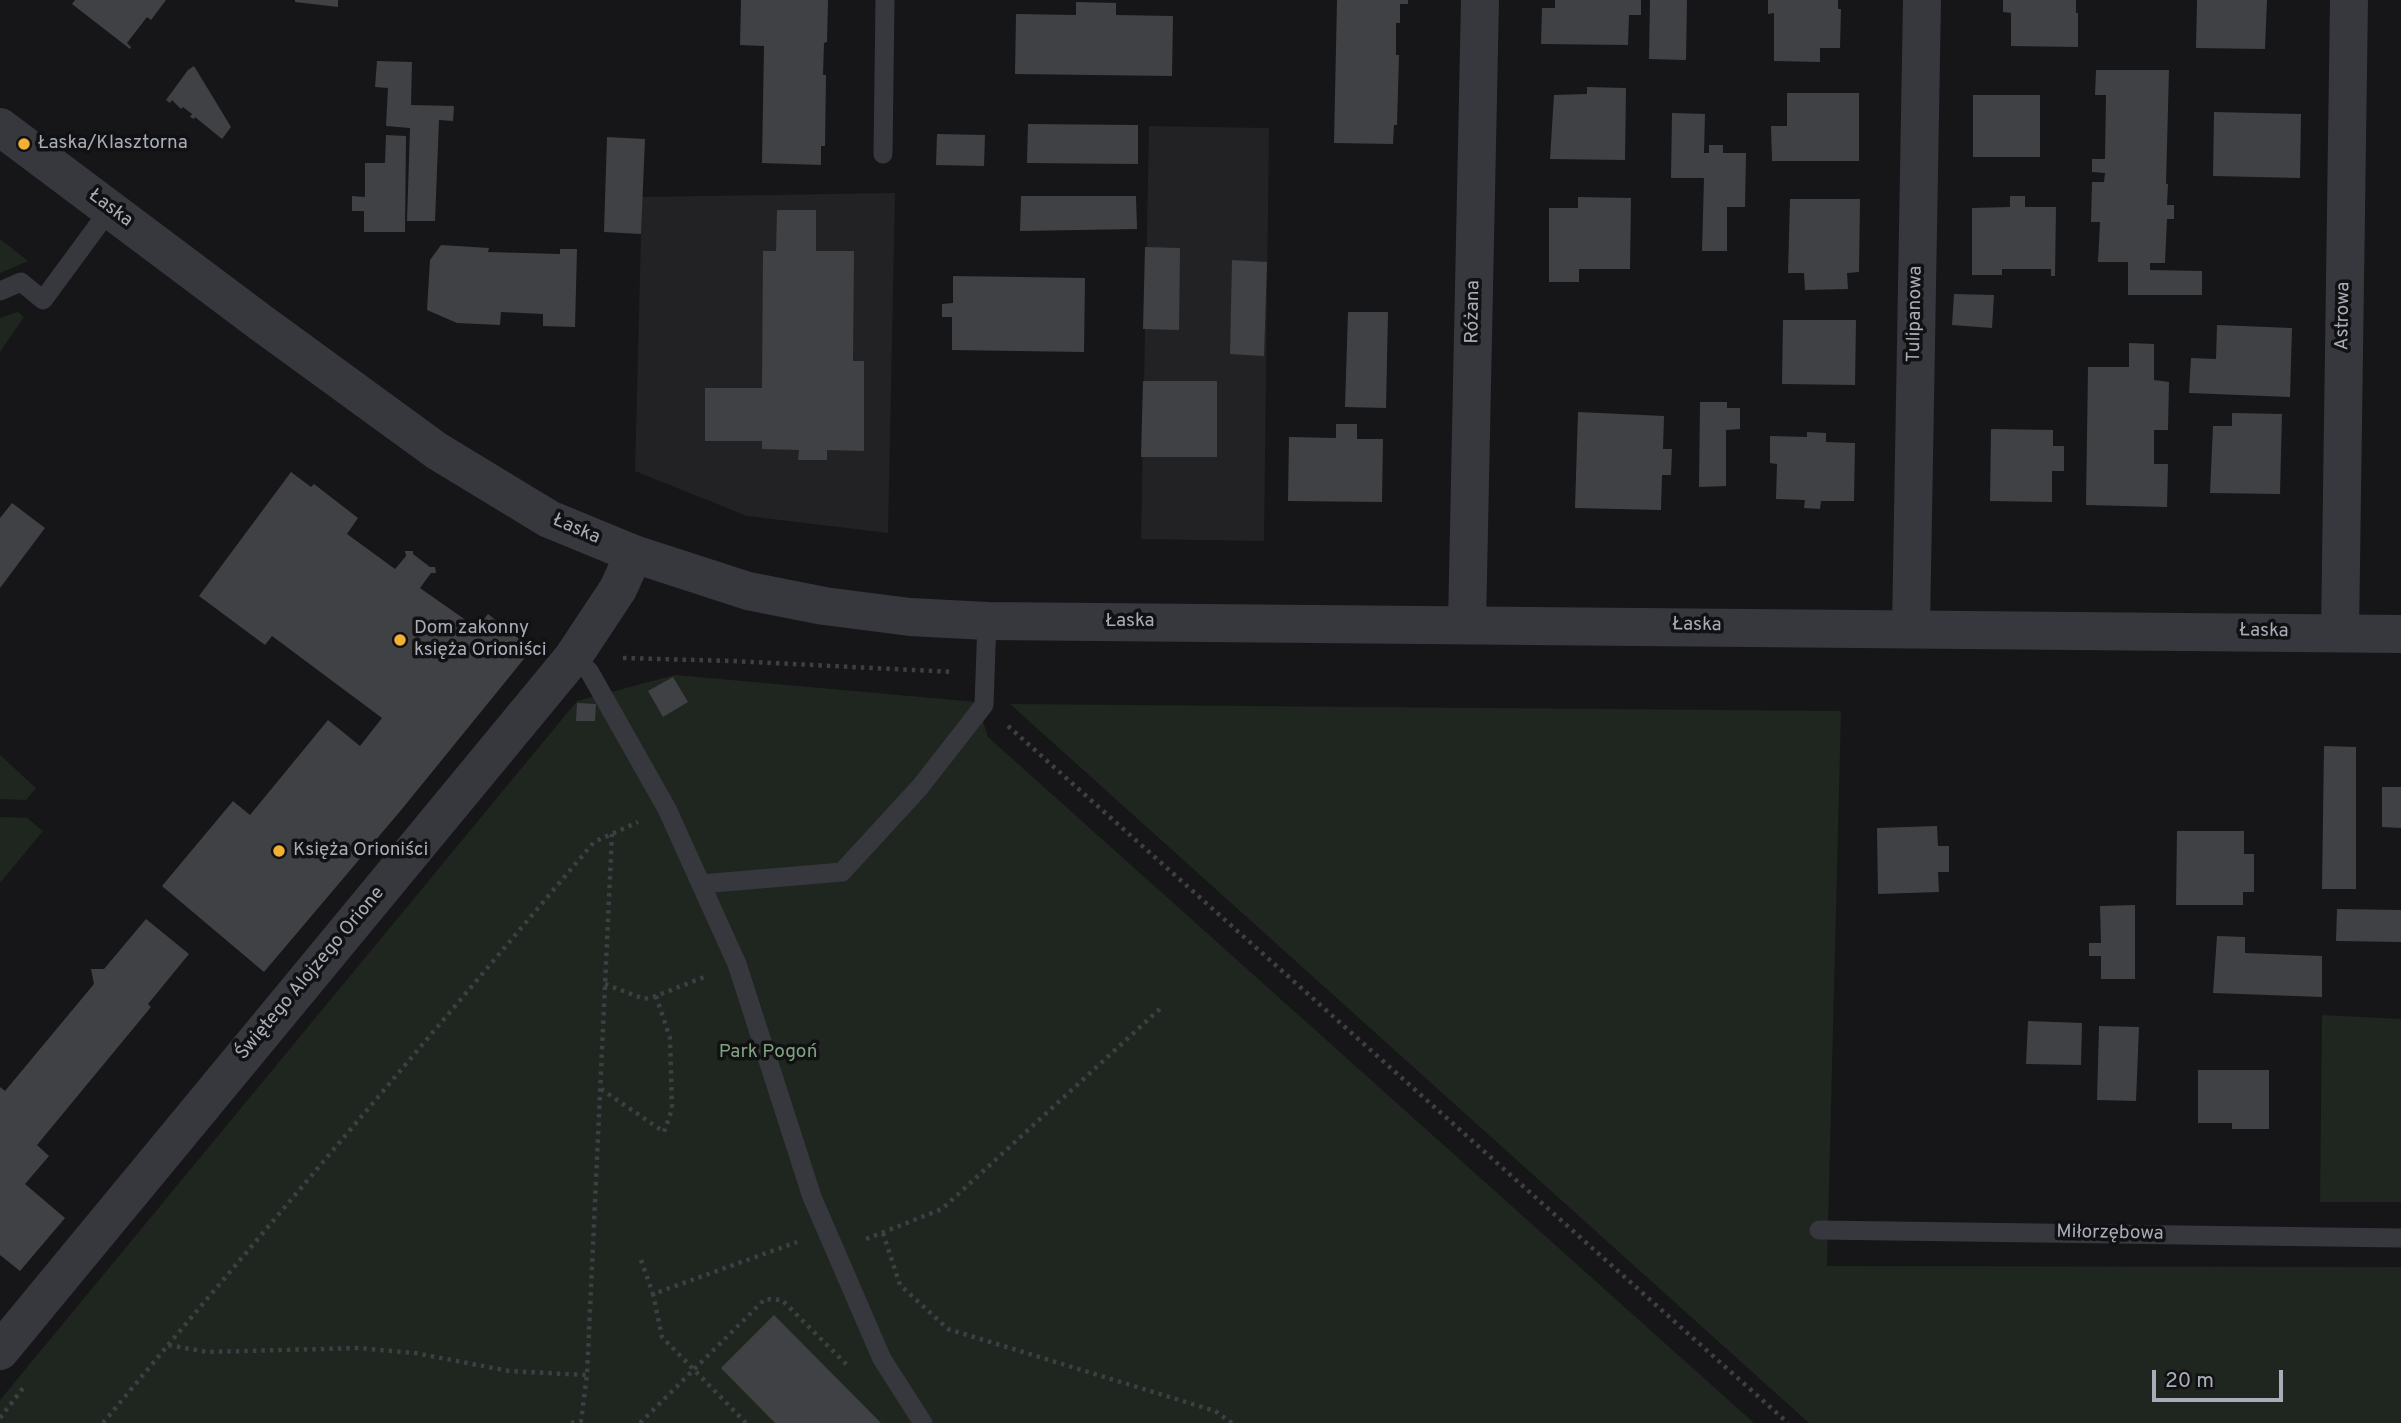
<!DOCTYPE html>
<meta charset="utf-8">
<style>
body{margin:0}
#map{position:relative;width:2401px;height:1423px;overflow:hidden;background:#161618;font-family:Overpass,sans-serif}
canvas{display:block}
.scale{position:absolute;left:2152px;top:1370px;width:131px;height:32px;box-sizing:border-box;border:4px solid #a8adb8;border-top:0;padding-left:9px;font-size:21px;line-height:24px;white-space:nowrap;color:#a8adb8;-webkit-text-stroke:5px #111113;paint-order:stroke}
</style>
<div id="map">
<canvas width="2401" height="1423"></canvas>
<div class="scale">20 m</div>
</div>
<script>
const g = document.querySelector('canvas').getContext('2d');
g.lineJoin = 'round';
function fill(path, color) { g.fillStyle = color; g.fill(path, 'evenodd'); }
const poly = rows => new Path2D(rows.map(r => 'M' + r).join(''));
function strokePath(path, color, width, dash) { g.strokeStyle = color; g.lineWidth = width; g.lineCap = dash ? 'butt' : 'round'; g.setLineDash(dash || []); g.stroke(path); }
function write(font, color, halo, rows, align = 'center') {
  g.font = font + ' Overpass,sans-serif'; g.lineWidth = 7; g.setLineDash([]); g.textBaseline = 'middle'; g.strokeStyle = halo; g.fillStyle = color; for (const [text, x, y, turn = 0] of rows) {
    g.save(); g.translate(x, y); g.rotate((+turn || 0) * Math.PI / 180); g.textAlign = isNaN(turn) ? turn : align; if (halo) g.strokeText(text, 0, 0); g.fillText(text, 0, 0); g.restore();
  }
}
const built = poly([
 [1149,126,1269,128,1264,541,1141,539],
 [895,193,888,533,747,516,635,471,642,197]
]);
const green = poly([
 [0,239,28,261,0,273],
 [18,312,24,317,0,352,0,318],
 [675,675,977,702,988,737,1754,1423,0,1423,0,1400,577,701],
 [1010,704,1841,711,1827,1266,2401,1267,2401,1423,1809,1423],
 [0,755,36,788,26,800,0,799],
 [0,817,27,818,43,831,0,883],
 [2322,1015,2401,1019,2401,1202,2320,1202]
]);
const building = poly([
 [75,0,166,0,151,20,147,17,127,43,131,47,130,49,72,4],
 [295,0,338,0,338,7,295,2],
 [741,0,828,0,827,42,824,43,823,75,826,75,825,146,821,146,821,165,762,163,764,46,740,45],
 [1337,0,1408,0,1408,4,1400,4,1400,23,1396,23,1396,55,1399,55,1397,125,1394,125,1393,144,1334,143],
 [1555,0,1641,0,1641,15,1629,15,1628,45,1541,44,1542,8,1555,8],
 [1650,0,1687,0,1686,60,1649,59],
 [1768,0,1838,0,1838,9,1841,9,1840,48,1820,48,1820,62,1774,61,1774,13,1768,14],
 [2003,0,2076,0,2076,13,2078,13,2078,47,2011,46,2011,13,2003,12],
 [2197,0,2267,0,2265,49,2196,48],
 [1076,2,1116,3,1116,15,1173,16,1172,76,1015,74,1016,14,1076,15],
 [377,61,412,62,411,105,454,106,453,121,439,120,435,221,407,221,410,128,386,126,388,88,375,87],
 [194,66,231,127,222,139,195,117,194,119,190,117,192,114,183,107,181,109,172,100,170,103,166,100,188,70],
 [2096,70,2169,70,2166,184,2168,184,2167,205,2174,205,2174,219,2167,219,2165,263,2150,263,2150,270,2202,271,2202,295,2128,295,2128,262,2098,262,2100,222,2091,222,2092,182,2104,182,2105,173,2092,172,2092,159,2105,159,2106,95,2095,95],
 [1587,87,1626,88,1625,160,1550,159,1554,95,1587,94],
 [1787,93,1859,93,1859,161,1772,161,1771,126,1787,126],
 [1973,95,2040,95,2040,157,1973,157],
 [2214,112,2301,114,2300,178,2213,176],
 [1672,113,1705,114,1704,153,1709,153,1709,145,1723,145,1723,153,1746,153,1745,207,1727,207,1727,251,1702,251,1704,178,1671,178],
 [1028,124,1138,125,1138,164,1027,163],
 [937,134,985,135,984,166,936,165],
 [386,135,406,136,405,232,364,232,364,211,352,211,352,196,365,197,365,163,385,163],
 [607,137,645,139,641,234,604,232],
 [1021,196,1136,196,1137,229,1020,231],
 [2010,196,2025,196,2025,207,2056,207,2055,276,2051,276,2051,269,2002,269,2002,275,1972,275,1972,208,2010,207],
 [1578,197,1631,198,1630,269,1579,269,1579,282,1549,282,1549,208,1578,208],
 [1790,199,1860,199,1859,272,1847,273,1848,289,1805,290,1804,273,1788,273],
 [777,210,816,210,816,251,854,251,853,361,864,361,864,451,827,450,827,460,798,460,799,450,762,449,762,441,705,441,705,388,762,388,763,251,776,251],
 [441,245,489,248,488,252,560,254,560,249,577,249,575,327,543,326,543,314,501,312,500,325,457,323,427,310,430,260],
 [1145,247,1180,248,1179,330,1143,329],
 [1232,260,1267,262,1264,356,1230,354],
 [953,276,1085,278,1084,352,952,350,952,317,942,317,942,304,953,303],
 [1954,294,1994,295,1992,328,1952,325],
 [1348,312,1388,312,1386,408,1345,407],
 [1783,320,1856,320,1855,385,1782,384],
 [2217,325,2292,328,2290,397,2189,393,2191,358,2216,359],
 [2129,343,2154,344,2154,380,2169,382,2168,430,2154,430,2154,464,2168,464,2167,507,2086,505,2088,367,2129,367],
 [1143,381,1217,381,1217,457,1141,457],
 [1700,402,1727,402,1727,408,1740,408,1740,429,1726,430,1726,486,1699,487],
 [1578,412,1664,416,1663,449,1672,449,1671,475,1662,475,1661,510,1575,508],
 [2232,413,2282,414,2280,494,2210,493,2213,426,2232,426],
 [1336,424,1357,424,1357,439,1383,439,1382,502,1288,501,1289,437,1336,438],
 [1991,429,2053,430,2053,446,2064,446,2064,471,2052,471,2052,502,1990,501],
 [1807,432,1826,433,1826,442,1855,443,1854,501,1821,501,1820,509,1804,508,1805,500,1776,499,1777,464,1770,463,1770,436,1807,437],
 [291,472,311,487,314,484,358,518,347,534,395,569,406,556,405,551,413,551,413,554,430,567,435,567,436,573,431,573,420,588,477,628,488,614,532,649,402,809,264,972,162,886,233,801,250,815,328,720,360,746,382,718,272,636,265,645,199,596],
 [12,503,45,528,0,588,0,518],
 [673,677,688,702,663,717,648,691],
 [577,703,596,704,595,721,576,721],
 [2324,746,2356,747,2356,889,2322,889],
 [2382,787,2401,787,2401,828,2382,827],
 [1937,826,1938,846,1949,846,1949,872,1938,872,1939,892,1878,894,1877,828],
 [2177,831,2244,831,2244,854,2254,854,2254,892,2243,892,2243,905,2176,905],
 [2135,905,2135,979,2101,979,2101,956,2089,956,2089,943,2101,943,2100,906],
 [2337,909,2401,910,2401,942,2336,941],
 [146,919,189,954,148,1004,151,1007,37,1145,49,1156,25,1184,65,1218,20,1271,0,1255,0,1087,5,1091,94,984,91,969,104,969],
 [2217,936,2245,937,2245,953,2322,956,2322,997,2213,993],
 [2028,1021,2082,1023,2081,1065,2026,1064],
 [2099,1026,2139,1027,2136,1101,2097,1100],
 [2198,1070,2269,1070,2269,1129,2232,1129,2232,1123,2198,1123],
 [774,1315,881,1423,775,1423,721,1368]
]);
const path = poly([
 [623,658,732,661,954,672],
 [1008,726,1788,1423],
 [605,984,644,999,656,996],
 [601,1089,664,1132,672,1109,670,1038,656,996,707,976],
 [883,1233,900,1285,948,1329,1215,1411,1232,1423],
 [866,1239,942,1209,1163,1006],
 [641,1260,653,1294],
 [168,1345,594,842,638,822],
 [0,1418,23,1388],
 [103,1423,168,1345,207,1352,359,1348,415,1353,509,1371,587,1375],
 [571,1423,581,1421,587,1375,612,834],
 [640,1423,765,1299,782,1300,848,1366],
 [746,1423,662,1337,653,1294,797,1242]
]);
const service = poly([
 [883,154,885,0],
 [0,291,21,282,43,300,110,209],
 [573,657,589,671,667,809,737,964,812,1197,882,1359,923,1423],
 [701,884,842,872,920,787,984,705,987,621],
 [1819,1230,2401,1238]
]);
const minor = poly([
 [1467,624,1480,0],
 [1911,628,1922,0],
 [2340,633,2349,0],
 [0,1351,573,657,618,589,634,554]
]);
const tertiary = poly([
 [0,127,260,322,437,451,549,519,634,554,748,591,824,606,910,617,987,621,2401,634]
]);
const markers = [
 [24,144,7,"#f2b134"],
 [400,640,7,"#f2b134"],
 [279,851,7,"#f2b134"]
];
const poiNames = [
 ["Łaska/Klasztorna",38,144],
 ["Dom zakonny",414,629],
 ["księża Orioniści",414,651],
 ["Księża Orioniści",293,851]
];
const streetNames = [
 ["Łaska",110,209,37],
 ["Różana",1474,312,-89],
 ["Tulipanowa",1916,314,-89],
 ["Astrowa",2344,316,-89],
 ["Łaska",576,530,23],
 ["Łaska",1130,622],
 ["Łaska",1697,626,1],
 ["Łaska",2264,632,1],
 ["Świętego Alojzego Orione",311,974,-50],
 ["Miłorzębowa",2110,1234,1]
];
const parkNames = [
 ["Park Pogoń",768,1053]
];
fill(built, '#222225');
fill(green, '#1e261f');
fill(building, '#404145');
strokePath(path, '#3d3f44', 4.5, [3.5, 5]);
strokePath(service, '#37383d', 19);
strokePath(minor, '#37383d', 38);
strokePath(tertiary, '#37383d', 38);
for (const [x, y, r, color] of markers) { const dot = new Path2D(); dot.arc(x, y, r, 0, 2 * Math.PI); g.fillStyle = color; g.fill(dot); strokePath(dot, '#111113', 2.5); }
write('19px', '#a8adb8', '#111113', poiNames, 'left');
write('19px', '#a8adb8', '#111113', streetNames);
write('19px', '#7fa381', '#111113', parkNames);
</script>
